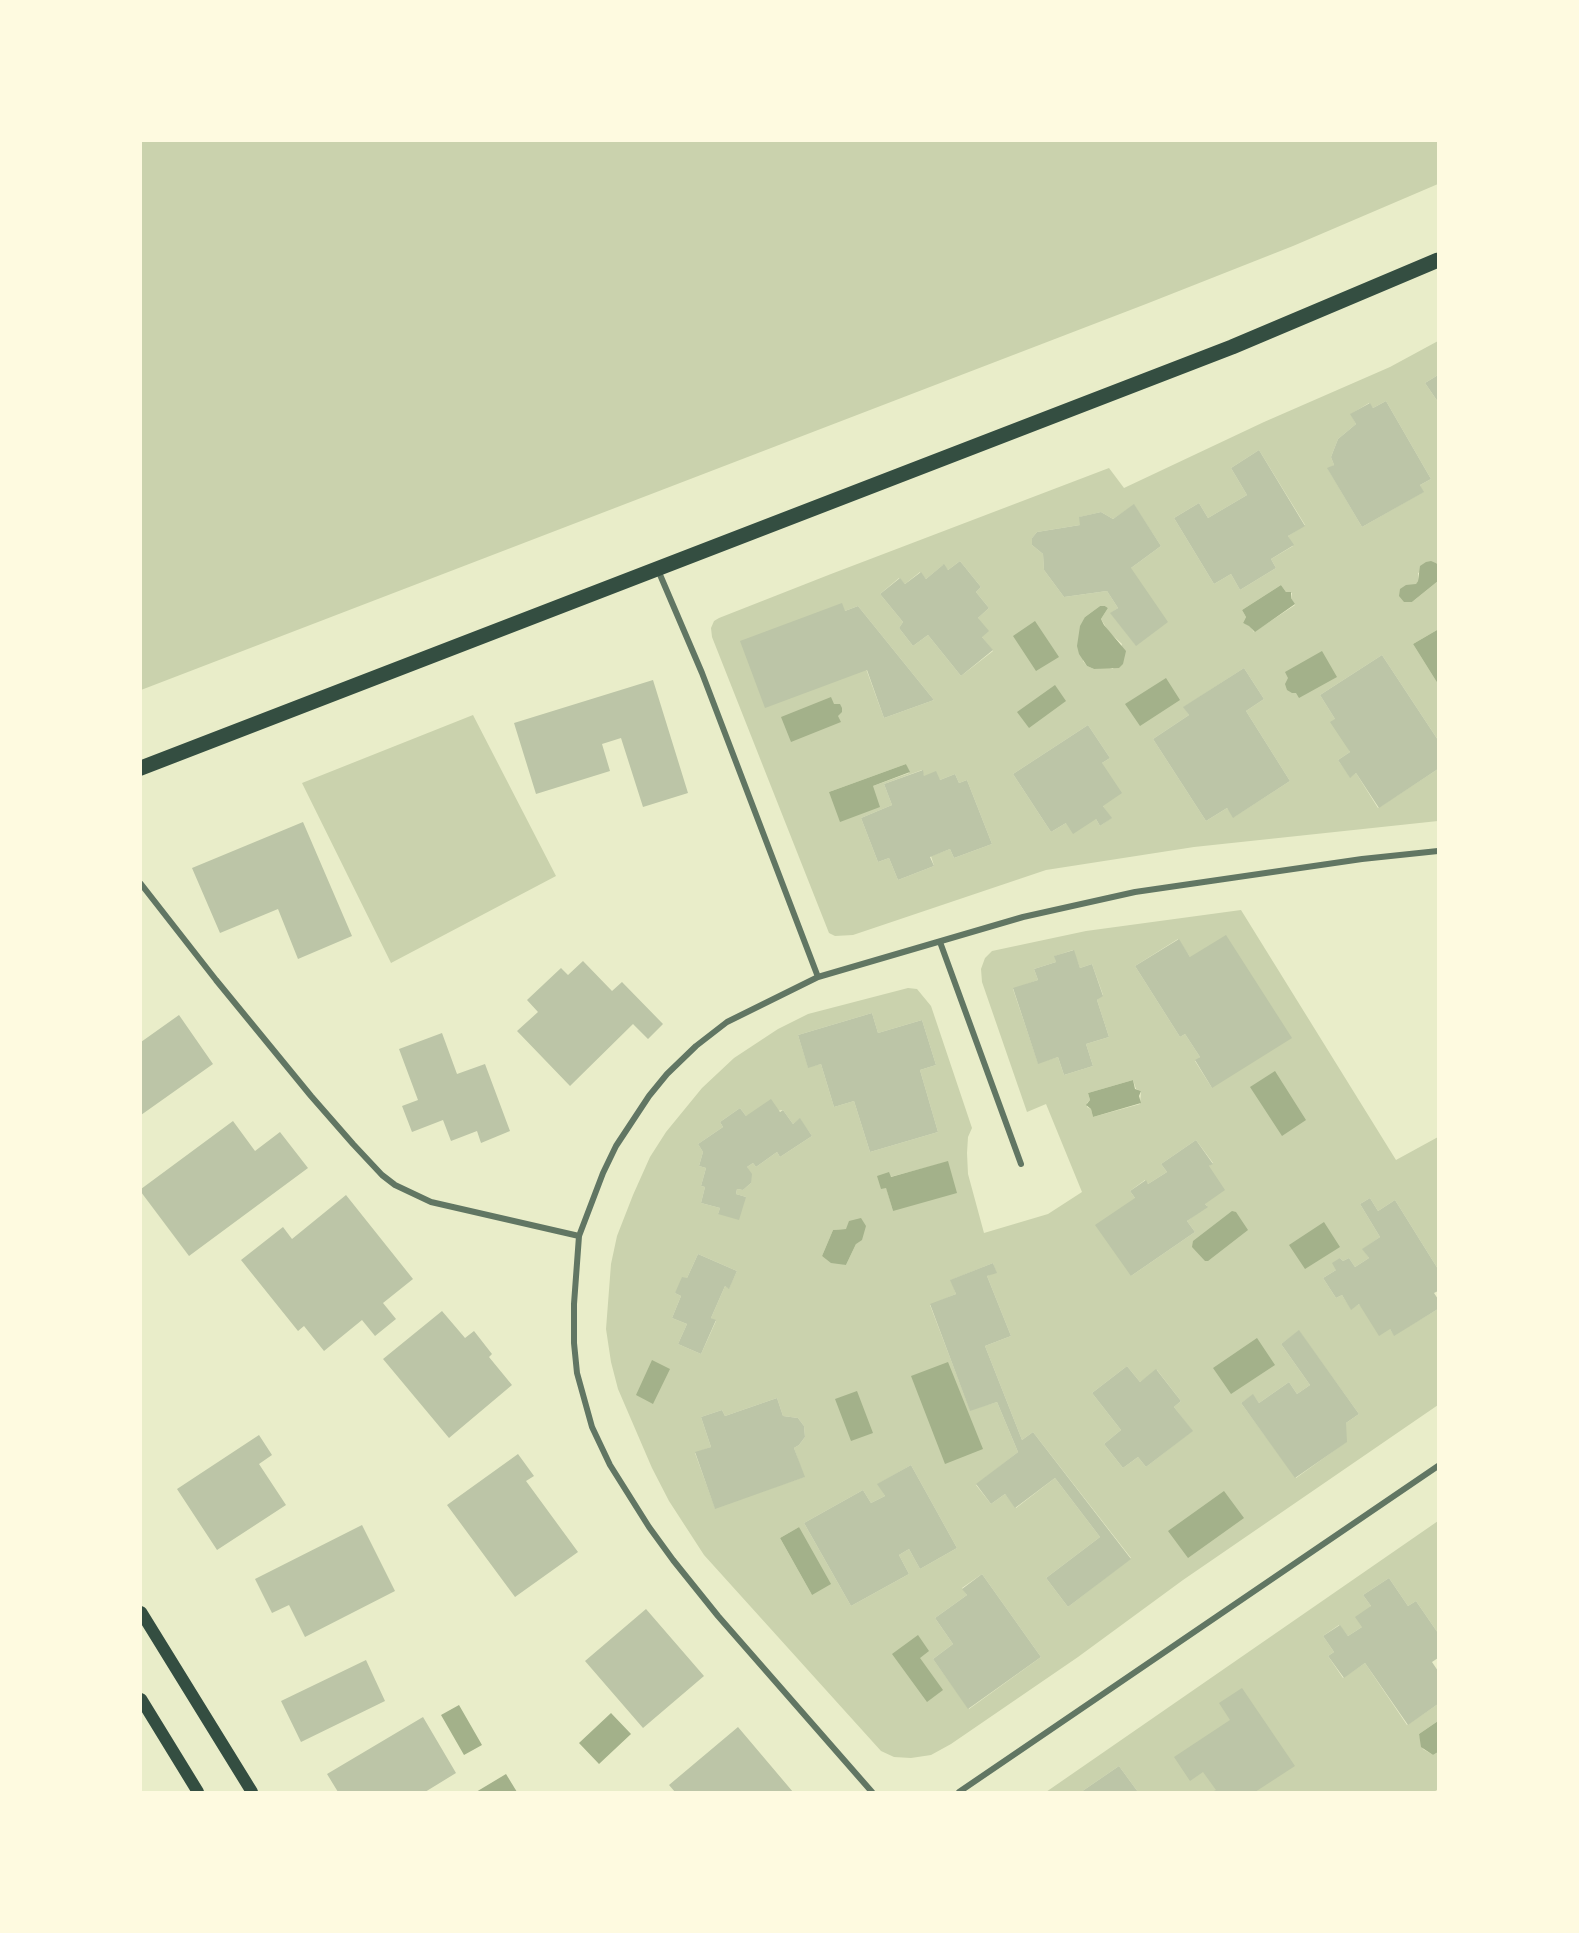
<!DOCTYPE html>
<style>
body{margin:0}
#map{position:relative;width:1579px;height:1933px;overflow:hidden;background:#e9edc9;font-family:Overpass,sans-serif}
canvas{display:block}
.frame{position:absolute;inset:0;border:142px solid #fefae0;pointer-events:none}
</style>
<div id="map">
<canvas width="1579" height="1933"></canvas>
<div class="frame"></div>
</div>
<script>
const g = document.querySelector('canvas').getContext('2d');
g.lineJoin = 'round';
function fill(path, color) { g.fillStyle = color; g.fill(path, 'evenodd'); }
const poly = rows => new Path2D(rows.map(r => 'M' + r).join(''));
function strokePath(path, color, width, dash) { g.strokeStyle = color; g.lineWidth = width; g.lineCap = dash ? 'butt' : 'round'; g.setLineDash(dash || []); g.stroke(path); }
const green = poly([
 [141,141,1438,141,1438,184,1293,246,1146,304,141,690],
 [1438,341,1438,375,1425,383,1438,402,1438,564,1437,563,1418,573,1418,581,1416,585,1411,585,1412,602,1438,581,1438,632,1437,630,1413,644,1438,684,1438,740,1382,655,1320,695,1335,719,1350,752,1338,760,1350,777,1356,773,1378,808,1438,769,1438,821,1194,847,1046,870,853,935,835,936,829,933,712,637,711,628,714,621,719,618,831,574,1109,468,1124,488,1264,422,1390,367],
 [1386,401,1431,479,1420,485,1423,492,1362,527,1328,469,1334,465,1331,457,1338,439,1356,424,1351,414,1369,403,1373,408],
 [1259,450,1305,525,1288,536,1293,546,1271,559,1276,568,1240,590,1231,574,1214,584,1174,518,1199,503,1208,518,1247,495,1231,468],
 [1134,505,1161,546,1131,568,1136,645,1111,613,1118,608,1107,591,1064,597,1044,570,1043,554,1032,545,1032,538,1037,532,1080,525,1080,517,1101,512,1113,519],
 [960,561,981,587,976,592,989,608,978,618,982,637,993,651,961,676,928,635,913,646,899,628,903,622,880,594,899,578,905,584,920,572,926,579,943,565,948,570],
 [1281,585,1286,592,1292,593,1291,598,1295,605,1254,632,1249,625,1243,623,1246,617,1242,610],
 [858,606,934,700,884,718,845,611],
 [1100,606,1105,606,1108,608,1101,619,1104,624,1108,631,1122,644,1113,669,1107,667,1094,669,1087,666,1083,661,1085,617],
 [1244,668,1264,699,1246,711,1290,781,1234,817,1227,808,1206,821,1153,739,1189,715,1184,707],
 [1088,725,1110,758,1102,763,1103,806,1111,818,1100,826,1096,819,1066,823,1051,832,1013,774],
 [906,764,909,773,873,786,829,792],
 [922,770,924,776,940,780,955,774,959,783,967,780,992,844,954,858,950,849,931,856,934,866,898,880,889,858,878,862,861,818,892,805,884,784],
 [473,715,556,876,391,963,302,783],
 [1241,910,1396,1160,1438,1137,1438,1269,1395,1200,1378,1211,1370,1198,1360,1204,1380,1237,1363,1249,1369,1258,1355,1267,1349,1258,1343,1261,1340,1258,1336,1270,1323,1278,1336,1298,1342,1295,1351,1309,1359,1304,1390,1329,1394,1335,1438,1309,1438,1405,1183,1580,1078,1657,951,1744,931,1755,911,1758,894,1757,881,1751,704,1555,669,1501,652,1468,618,1389,611,1362,606,1329,611,1264,617,1236,633,1195,650,1157,666,1132,702,1088,734,1058,778,1029,808,1014,908,988,917,989,931,1006,972,1128,968,1137,967,1153,968,1174,984,1233,1048,1214,1082,1192,1046,1104,1027,1112,982,982,981,969,985,958,992,951,1086,931],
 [1178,939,1190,957,1212,1088,1195,1061,1200,1057,1185,1034,1180,1037,1135,966],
 [1073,950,1080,968,1092,964,1103,995,1097,1000,1109,1037,1086,1044,1093,1066,1064,1075,1058,1057,1038,1063,1013,989,1038,980,1034,969,1056,962,1055,956],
 [872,1013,878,1033,922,1020,936,1065,920,1070,938,1132,870,1152,854,1101,834,1107,821,1064,808,1067,798,1035],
 [1133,1080,1136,1089,1141,1091,1140,1104,1093,1117,1091,1109,1087,1107,1087,1103,1090,1100,1088,1093],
 [740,1108,746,1116,783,1110,793,1124,800,1119,812,1136,780,1157,777,1152,756,1167,753,1163,747,1167,751,1183,743,1190,737,1189,736,1194,746,1197,718,1214,720,1208,701,1203,705,1187,701,1186,706,1168,699,1166,703,1152,698,1144,723,1127,720,1122],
 [1196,1140,1213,1163,1209,1166,1205,1204,1207,1206,1187,1221,1195,1232,1131,1276,1135,1198,1130,1191,1145,1180,1148,1184,1167,1172,1161,1164],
 [947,1162,893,1211,886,1187,890,1177],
 [846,1229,856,1244,846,1265,822,1256,833,1230],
 [698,1254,737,1271,729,1288,725,1286,711,1318,716,1321,701,1354,678,1344,687,1324,672,1318,681,1296,675,1293,687,1278],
 [993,1263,996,1272,987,1276,1011,1336,985,1346,1022,1440,1033,1432,1131,1558,1068,1607,1046,1578,1100,1537,1055,1478,1016,1508,1005,1494,991,1504,976,1485,1018,1452,997,1402,970,1410,930,1305,956,1294,951,1280],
 [1299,1331,1359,1414,1346,1423,1346,1442,1296,1478,1241,1403,1253,1395,1259,1403,1289,1382,1297,1394,1310,1385,1281,1344],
 [1127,1366,1140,1382,1157,1370,1181,1401,1174,1407,1192,1431,1146,1467,1138,1457,1123,1468,1104,1444,1121,1430,1092,1393],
 [777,1398,783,1416,798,1418,804,1426,805,1437,799,1445,794,1448,804,1477,715,1508,695,1453,711,1447,701,1417,722,1410,725,1416],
 [911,1465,957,1548,920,1569,909,1549,899,1555,909,1574,851,1606,804,1523,863,1490,871,1503,885,1496,878,1484],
 [799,1527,812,1595,780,1538],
 [982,1574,1041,1657,969,1709,933,1659,953,1644,935,1618,967,1595,962,1588],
 [1438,1521,1438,1633,1416,1601,1408,1606,1389,1578,1363,1595,1371,1606,1362,1627,1348,1636,1339,1625,1323,1636,1334,1652,1328,1656,1343,1678,1365,1663,1407,1725,1438,1704,1438,1721,1419,1734,1423,1749,1433,1755,1438,1752,1438,1789,1434,1792,1138,1792,1119,1766,1081,1792,1046,1792]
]);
const water = poly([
 [1431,561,1438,564,1438,581,1412,602,1404,602,1399,596,1400,589,1406,585,1416,584,1418,581,1420,566,1426,562],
 [1281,585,1286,592,1291,592,1291,598,1295,604,1255,632,1249,626,1243,623,1246,617,1242,610],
 [1100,606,1105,606,1108,608,1101,619,1104,625,1126,651,1123,664,1119,668,1094,669,1087,666,1079,654,1077,646,1080,626,1085,617],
 [1035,621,1059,657,1036,671,1013,636],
 [1437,630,1438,632,1438,684,1413,644],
 [1322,651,1337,677,1299,698,1296,693,1292,693,1287,690,1285,684,1288,678,1285,672],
 [1166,678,1180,700,1140,726,1125,704],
 [1055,685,1066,701,1029,728,1017,712],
 [831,697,834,704,840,704,842,708,842,712,838,716,841,722,791,742,781,717],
 [906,764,910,772,873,786,880,807,840,822,829,792],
 [1275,1071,1306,1120,1282,1136,1250,1087],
 [1133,1080,1135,1089,1141,1091,1139,1096,1141,1103,1093,1117,1091,1109,1086,1105,1090,1100,1088,1093],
 [948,1161,957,1193,893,1211,886,1188,881,1189,877,1176,889,1172,891,1177],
 [1232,1211,1236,1212,1248,1230,1208,1261,1205,1261,1192,1247,1193,1241],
 [861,1218,866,1226,862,1240,856,1244,846,1265,831,1263,822,1256,833,1230,846,1229,849,1221],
 [1324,1222,1340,1247,1305,1269,1289,1245],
 [1257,1338,1275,1365,1231,1394,1213,1368],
 [652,1360,670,1369,653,1404,636,1395],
 [948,1362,983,1449,945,1464,911,1376],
 [857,1391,873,1433,851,1441,835,1399],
 [1224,1491,1244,1518,1188,1558,1168,1531],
 [799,1527,831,1584,812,1595,780,1538],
 [918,1635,929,1651,920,1658,943,1690,927,1702,892,1654],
 [459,1705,482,1745,464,1755,441,1715],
 [611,1713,631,1734,599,1764,579,1743],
 [1438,1721,1438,1752,1433,1755,1421,1747,1419,1734],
 [506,1774,517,1792,476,1792]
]);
const building = poly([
 [1438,375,1438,402,1425,383],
 [1386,401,1431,479,1420,485,1424,492,1362,527,1327,468,1334,465,1331,457,1338,439,1356,424,1350,414,1370,403,1373,408],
 [1259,450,1305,526,1288,536,1294,545,1271,559,1276,568,1240,590,1231,574,1214,584,1174,518,1199,503,1208,518,1247,495,1231,468],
 [1134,504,1161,546,1131,568,1168,622,1136,646,1110,613,1118,608,1107,591,1064,597,1044,570,1043,554,1032,545,1032,538,1037,532,1080,525,1079,517,1101,512,1113,519],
 [960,561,981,587,976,592,989,608,978,618,989,631,982,637,993,650,961,676,928,635,913,646,899,628,903,622,880,594,900,578,905,584,921,572,926,579,944,564,948,570],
 [842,603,845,611,858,606,934,700,884,718,867,670,765,708,740,641],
 [1382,655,1438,740,1438,769,1379,808,1356,773,1350,778,1338,760,1350,752,1330,722,1335,719,1320,695],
 [1244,668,1264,699,1246,711,1290,781,1233,818,1227,808,1206,821,1153,739,1189,715,1183,707],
 [653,680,688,793,643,807,621,738,602,744,610,771,536,794,514,723],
 [1088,725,1110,758,1102,763,1122,793,1103,806,1112,818,1100,826,1096,819,1073,834,1066,823,1051,832,1013,774],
 [923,770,924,776,936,771,940,780,955,774,959,783,967,780,992,844,954,858,950,849,930,857,934,866,898,880,889,858,878,862,861,818,892,805,884,784],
 [303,822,352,936,298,959,278,909,220,933,192,868],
 [1226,935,1292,1038,1212,1088,1195,1060,1200,1057,1185,1034,1180,1037,1135,966,1179,939,1190,957],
 [1074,950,1080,968,1092,964,1103,996,1097,1000,1109,1037,1086,1044,1093,1066,1064,1075,1058,1057,1038,1064,1013,988,1038,980,1034,969,1056,962,1054,956],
 [583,961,612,991,622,982,663,1024,648,1039,633,1024,570,1086,517,1031,538,1012,527,1000,561,968,568,975],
 [872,1013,878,1033,922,1020,936,1065,920,1070,938,1132,870,1152,854,1101,834,1107,821,1064,808,1068,798,1035],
 [179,1015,213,1064,141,1115,141,1042],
 [442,1033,457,1074,485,1064,510,1131,481,1143,477,1131,451,1141,443,1120,412,1132,402,1106,418,1100,399,1049],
 [771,1099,780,1112,783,1110,793,1124,800,1118,812,1136,780,1157,777,1152,756,1167,753,1163,747,1167,752,1174,751,1183,743,1190,737,1189,736,1194,746,1197,739,1220,718,1214,720,1208,701,1203,705,1187,701,1186,706,1168,699,1166,703,1152,698,1144,723,1127,720,1122,740,1108,746,1116],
 [233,1121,255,1151,280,1132,308,1168,189,1256,141,1192,141,1189],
 [1196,1140,1213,1164,1209,1166,1225,1190,1205,1204,1208,1207,1187,1221,1195,1232,1131,1276,1095,1225,1135,1198,1130,1191,1146,1180,1148,1184,1167,1172,1161,1164],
 [346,1195,413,1279,383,1303,396,1319,375,1336,362,1320,324,1351,304,1326,298,1331,241,1260,283,1227,292,1239],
 [1370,1198,1378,1211,1395,1200,1438,1269,1438,1291,1434,1293,1438,1299,1438,1309,1394,1336,1390,1329,1379,1336,1359,1304,1351,1310,1342,1295,1336,1298,1323,1278,1336,1270,1332,1263,1340,1258,1343,1261,1349,1258,1355,1267,1369,1258,1362,1249,1380,1237,1360,1204],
 [698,1254,737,1271,729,1289,725,1286,711,1318,716,1320,701,1354,678,1344,687,1324,672,1318,681,1296,675,1293,682,1277,687,1278],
 [993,1263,997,1273,987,1276,1011,1336,985,1346,1022,1440,1033,1432,1131,1559,1068,1607,1046,1578,1100,1537,1055,1478,1015,1508,1005,1494,991,1504,976,1484,1018,1452,997,1402,970,1411,930,1304,956,1294,950,1280],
 [442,1311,465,1338,474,1331,492,1354,489,1357,512,1385,449,1438,383,1359],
 [1299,1330,1359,1414,1346,1423,1347,1442,1295,1478,1241,1403,1253,1394,1259,1403,1289,1382,1297,1394,1310,1385,1281,1344],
 [1127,1366,1140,1382,1156,1369,1181,1401,1174,1407,1193,1431,1146,1467,1138,1457,1123,1468,1104,1444,1121,1430,1092,1393],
 [777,1398,783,1416,798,1418,804,1426,805,1437,799,1445,794,1448,805,1477,715,1509,695,1452,711,1447,701,1417,722,1410,725,1416],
 [259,1435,272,1455,259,1464,286,1505,217,1550,177,1489],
 [518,1454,534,1476,526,1481,578,1552,515,1597,447,1505],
 [911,1465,957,1548,920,1569,909,1549,899,1555,909,1574,851,1606,804,1523,863,1490,871,1503,885,1496,877,1484],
 [362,1525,395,1591,305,1637,289,1605,272,1613,255,1579],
 [982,1574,1041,1657,968,1709,933,1659,953,1644,935,1618,967,1595,962,1589],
 [1389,1578,1408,1606,1416,1601,1438,1633,1438,1658,1432,1662,1438,1671,1438,1704,1408,1725,1365,1663,1344,1678,1328,1656,1334,1652,1323,1636,1340,1625,1348,1636,1362,1627,1355,1617,1371,1606,1363,1595],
 [646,1609,704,1676,643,1728,585,1661],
 [366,1660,385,1701,301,1742,281,1701],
 [1242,1688,1295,1766,1255,1792,1212,1792,1216,1790,1203,1772,1190,1781,1174,1757,1230,1720,1219,1703],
 [423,1717,456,1773,425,1792,338,1792,327,1774],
 [738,1727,793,1792,675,1792,669,1785],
 [1119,1766,1138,1792,1081,1792]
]);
const minor = poly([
 [658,570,702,673,818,977],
 [141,884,216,980,311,1096,353,1144,382,1175,395,1185,431,1202,579,1236],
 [940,942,1021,1164],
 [872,1792,718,1616,673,1560,649,1527,610,1465,592,1427,577,1373,574,1343,574,1304,579,1236,603,1173,616,1146,649,1096,667,1074,696,1046,727,1022,818,977,1023,917,1135,892,1362,859,1438,851],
 [959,1792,1438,1466]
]);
const secondary = poly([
 [141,1612,252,1792],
 [141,1699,198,1792]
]);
const primary = poly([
 [141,768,1232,347,1438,260]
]);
fill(green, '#cad2ad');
fill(water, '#a3b18a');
fill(building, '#bcc5a7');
strokePath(minor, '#617663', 6);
strokePath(secondary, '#344e41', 12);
strokePath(primary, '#344e41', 15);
</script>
